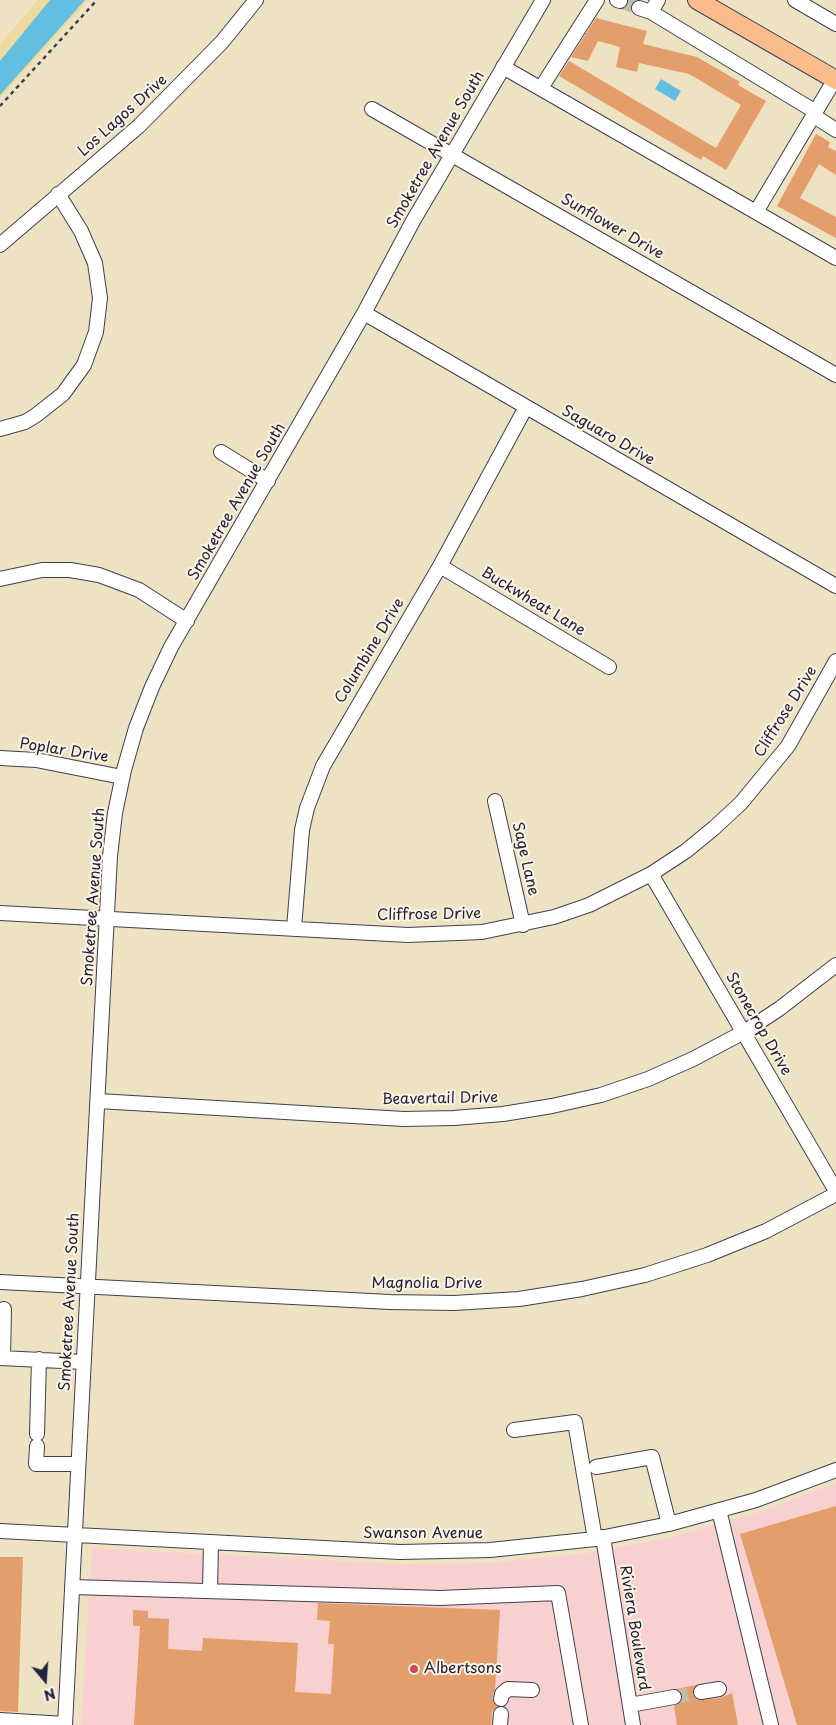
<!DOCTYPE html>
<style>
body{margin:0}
#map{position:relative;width:836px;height:1725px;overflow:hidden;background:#ede3c3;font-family:"Playpen Sans",sans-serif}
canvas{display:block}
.north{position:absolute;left:20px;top:1655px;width:50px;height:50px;-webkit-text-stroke:4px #fcf5e5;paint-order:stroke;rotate:162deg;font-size:14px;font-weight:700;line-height:20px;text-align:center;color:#22223b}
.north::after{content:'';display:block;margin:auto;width:18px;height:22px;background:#22223b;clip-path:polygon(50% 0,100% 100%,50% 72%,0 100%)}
</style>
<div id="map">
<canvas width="836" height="1725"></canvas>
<div class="north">N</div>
</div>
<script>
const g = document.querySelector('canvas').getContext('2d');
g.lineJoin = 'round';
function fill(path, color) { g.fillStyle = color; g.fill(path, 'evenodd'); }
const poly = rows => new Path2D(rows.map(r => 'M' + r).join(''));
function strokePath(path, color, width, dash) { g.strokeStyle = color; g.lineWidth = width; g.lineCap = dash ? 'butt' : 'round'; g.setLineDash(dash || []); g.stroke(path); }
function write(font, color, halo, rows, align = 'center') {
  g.font = font + ' "Playpen Sans",sans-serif'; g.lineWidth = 4; g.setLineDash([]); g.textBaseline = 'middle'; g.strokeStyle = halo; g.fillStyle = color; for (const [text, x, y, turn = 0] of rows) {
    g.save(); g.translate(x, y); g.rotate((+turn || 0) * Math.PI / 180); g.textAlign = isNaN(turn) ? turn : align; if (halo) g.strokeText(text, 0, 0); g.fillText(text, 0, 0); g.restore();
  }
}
const built = poly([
 [836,1483,836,1725,81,1725,92,1548,400,1564,491,1563,582,1554,672,1537,759,1512]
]);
const sand = poly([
 [38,0,89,0,0,98,0,44]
]);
const water = poly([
 [50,0,85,0,0,95,0,61],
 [661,79,681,91,675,101,655,89]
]);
const building = poly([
 [596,18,647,31,643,44,697,57,740,82,738,85,766,101,726,170,703,156,701,160,559,76,569,61,716,148,741,105,689,74,639,63,637,72,616,67,620,47,598,41,588,61,571,57],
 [816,134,830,142,828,147,836,151,836,175,819,164,800,198,836,217,836,238,777,206],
 [836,1506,836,1725,797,1725,740,1534],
 [0,1557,23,1557,18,1712,0,1711],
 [318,1603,500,1610,495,1689,492,1698,497,1706,492,1713,491,1725,134,1725,140,1626,133,1626,133,1610,148,1611,148,1618,169,1619,168,1649,202,1651,203,1638,298,1643,295,1692,331,1694,334,1644,328,1644,330,1621,317,1620],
 [696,1685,693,1694,698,1700,720,1698,732,1693,738,1725,677,1725,674,1706,680,1703,683,1696,676,1689]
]);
const minorTunnel = poly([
 [620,1,639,8],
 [674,1697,701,1692]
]);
const path = poly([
 [0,106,97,0]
]);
const minor = poly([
 [617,0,620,1],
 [658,0,651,12,816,112],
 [795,0,836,24],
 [639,8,651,12],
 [503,67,836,258],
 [541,88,597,0],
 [372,109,836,375],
 [814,116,836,130],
 [756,212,835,79],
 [0,245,139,126,222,42,256,0],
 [364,313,836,586],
 [0,429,25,422,35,416,63,394,84,365,96,332,100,298,95,263,81,231,58,194],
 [221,452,268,481],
 [440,566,609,667],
 [0,579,42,570,70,570,99,575,139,590,187,621],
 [0,758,36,760,122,777],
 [495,801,523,925],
 [651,874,836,1191],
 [0,913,408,935,482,932,554,917,589,905,651,874,686,851,714,828,741,803,788,746,836,661],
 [294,928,302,830,307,808,323,766,440,566,526,407],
 [98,1101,404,1119,454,1118,503,1114,552,1106,601,1095,648,1079,693,1059,744,1032,779,1009,836,965],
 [0,1282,390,1302,454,1303,519,1299,582,1289,645,1275,707,1255,766,1231,836,1194],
 [0,1358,83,1362],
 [3,1358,4,1309],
 [514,1430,575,1422,595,1539],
 [37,1434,39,1359],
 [37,1446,36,1464,78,1464],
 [596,1467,652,1457,669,1524],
 [719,1510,771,1725],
 [0,1531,400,1552,490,1550,595,1539,669,1524,756,1500,836,1470],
 [603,1537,633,1725],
 [72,1587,440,1598,558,1593,581,1725],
 [210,1591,211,1542],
 [701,1692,719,1689],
 [501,1699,502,1694,508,1689,532,1690],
 [630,1705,674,1697],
 [0,1720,65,1724],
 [65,1725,110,856,115,813,124,770,136,728,152,687,171,647,364,313,413,221,543,0],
 [500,1725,501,1714]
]);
const major = poly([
 [697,0,836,80]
]);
const markers = [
 [414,1669,5,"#d1495b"]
];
const streetNames = [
 ["Los Lagos Drive",123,116,-42],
 ["Smoketree Avenue South",436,150,-60],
 ["Sunflower Drive",612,227,30],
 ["Saguaro Drive",608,436,30],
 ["Smoketree Avenue South",237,502,-60],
 ["Buckwheat Lane",533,602,31],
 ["Columbine Drive",370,651,-59],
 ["Cliffrose Drive",786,712,-58],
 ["Poplar Drive",64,751,9],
 ["Sage Lane",525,859,77],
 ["Smoketree Avenue South",94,897,-86],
 ["Cliffrose Drive",429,915,-1],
 ["Stonecrop Drive",758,1024,60],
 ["Beavertail Drive",440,1099,-1],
 ["Magnolia Drive",427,1284],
 ["Smoketree Avenue South",70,1302,-87],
 ["Swanson Avenue",423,1534],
 ["Riviera Boulevard",634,1628,81]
];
const poiNames = [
 ["Albertsons",424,1669]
];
fill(built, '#f7d0cf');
fill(sand, '#eeda9e');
fill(water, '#63bfe1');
fill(building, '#e49e6b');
strokePath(minorTunnel, '#c4bca8', 14, [14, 7]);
strokePath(minor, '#403f4f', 16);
strokePath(major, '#403f4f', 20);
strokePath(path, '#403f4f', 2.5, [4, 4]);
strokePath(minor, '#fff', 14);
strokePath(major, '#fabc8b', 18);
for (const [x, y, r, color] of markers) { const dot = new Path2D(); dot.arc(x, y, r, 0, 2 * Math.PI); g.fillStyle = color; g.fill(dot); strokePath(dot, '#fcf5e5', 2); }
write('15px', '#22223b', '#fcf5e5', streetNames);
write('15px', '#22223b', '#fcf5e5', poiNames, 'left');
</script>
